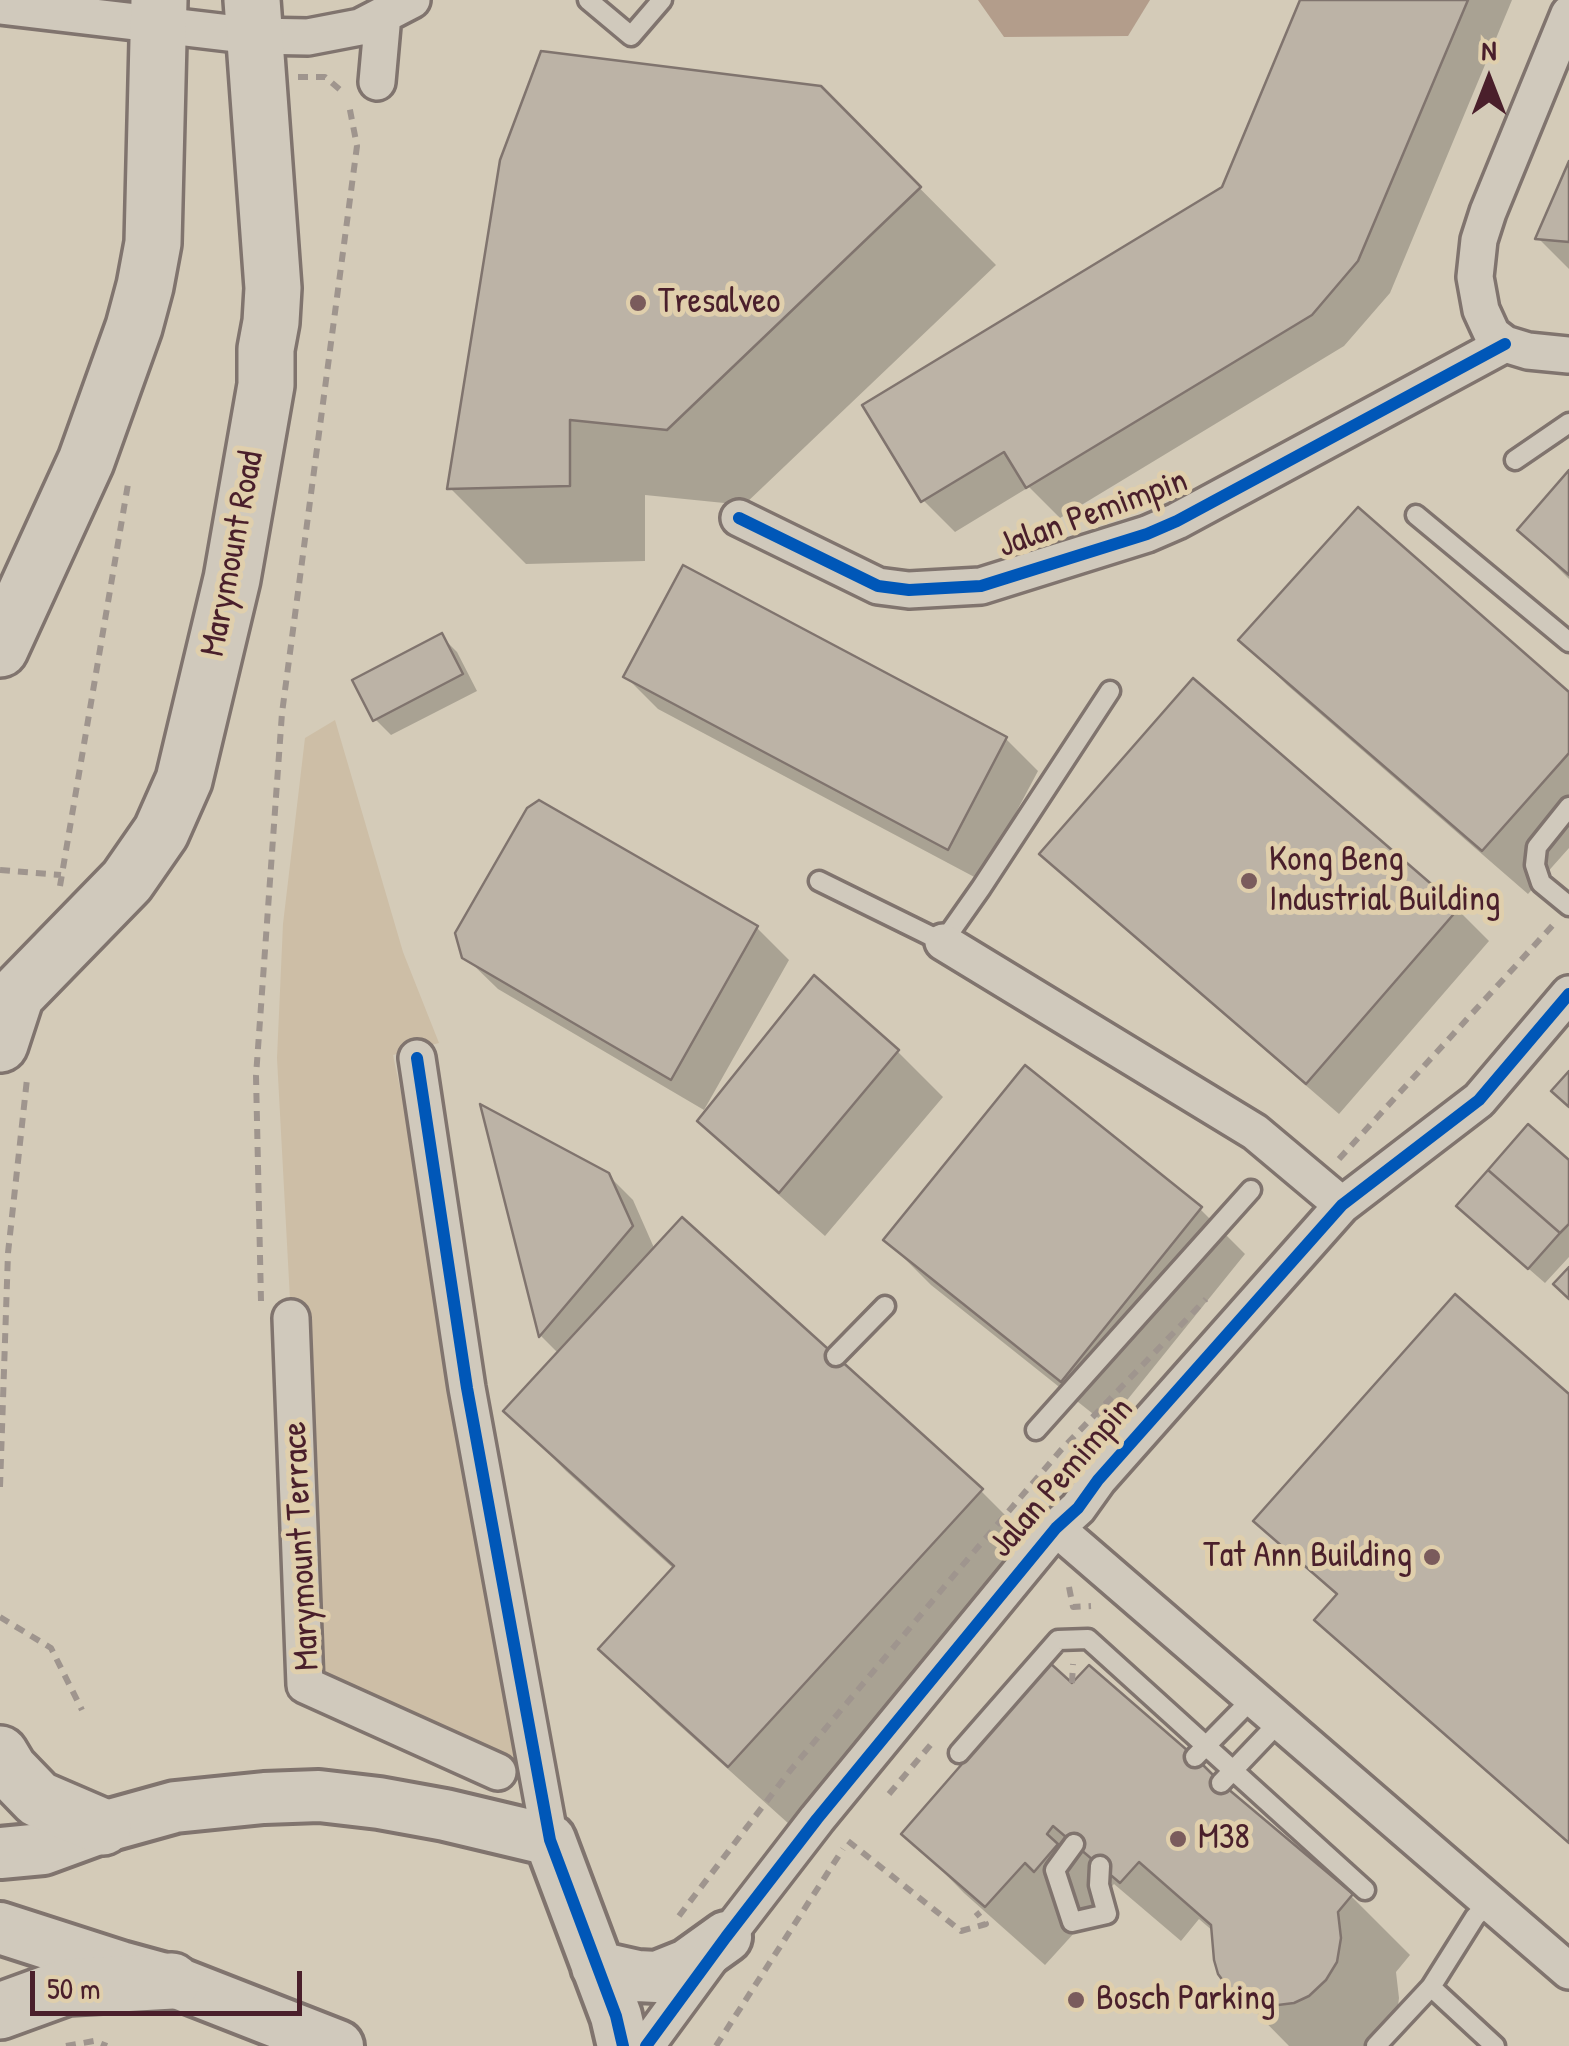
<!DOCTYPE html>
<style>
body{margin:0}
#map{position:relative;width:1569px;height:2046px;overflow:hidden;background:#d4cbb8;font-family:"Patrick Hand",sans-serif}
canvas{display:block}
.north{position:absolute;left:1439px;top:30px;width:100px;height:100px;-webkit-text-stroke:8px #e0cfac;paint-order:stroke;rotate:0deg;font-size:28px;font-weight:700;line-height:40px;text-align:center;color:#4a1f2b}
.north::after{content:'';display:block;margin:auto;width:35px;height:45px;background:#4a1f2b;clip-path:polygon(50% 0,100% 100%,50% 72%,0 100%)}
.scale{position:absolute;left:30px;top:1971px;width:272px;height:45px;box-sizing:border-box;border:5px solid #4a1f2b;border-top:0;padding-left:12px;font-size:30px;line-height:35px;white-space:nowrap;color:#4a1f2b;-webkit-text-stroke:8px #e0cfac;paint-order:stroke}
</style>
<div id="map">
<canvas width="1569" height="2046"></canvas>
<div class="north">N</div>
<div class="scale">50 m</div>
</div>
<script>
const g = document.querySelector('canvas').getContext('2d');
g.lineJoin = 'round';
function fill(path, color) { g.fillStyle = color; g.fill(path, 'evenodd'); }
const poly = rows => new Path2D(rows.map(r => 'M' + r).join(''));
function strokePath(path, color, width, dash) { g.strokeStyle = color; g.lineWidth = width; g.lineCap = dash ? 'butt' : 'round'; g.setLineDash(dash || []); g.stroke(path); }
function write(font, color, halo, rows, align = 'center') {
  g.font = font + ' "Patrick Hand",sans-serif'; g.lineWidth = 10; g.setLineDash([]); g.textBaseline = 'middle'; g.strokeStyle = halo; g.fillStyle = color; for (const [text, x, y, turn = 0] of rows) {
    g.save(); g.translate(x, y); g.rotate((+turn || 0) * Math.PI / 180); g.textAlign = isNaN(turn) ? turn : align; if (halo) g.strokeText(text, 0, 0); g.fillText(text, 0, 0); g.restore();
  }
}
const green = poly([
 [335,720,403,952,439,1043,393,1055,445,1301,539,1777,498,1769,305,1685,291,1318,277,1058,283,924,305,738]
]);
const water = poly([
 [978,0,1150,0,1128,36,1004,37]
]);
const shadow = poly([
 [1303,0,1512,0,1390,293,1344,346,1060,518,1029,487,955,532,923,500,1224,189],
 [820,88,996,265,744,505,645,495,645,561,526,564,450,488],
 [1569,167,1569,269,1538,238],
 [1569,474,1569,579,1520,530],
 [441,636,457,652,477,691,391,735,375,719],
 [1242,640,1569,696,1569,848,1528,894,1287,685],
 [626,677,1006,739,1038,771,980,880,658,709],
 [1193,681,1458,910,1489,941,1339,1114,1075,886,1043,854],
 [539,802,757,928,789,960,704,1110,498,989,465,957],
 [814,979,898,1052,943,1097,825,1236,745,1165,700,1120],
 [484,1109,608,1175,633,1200,655,1250,981,1491,1040,1550,789,1824,660,1708,601,1649,674,1569,566,1471,507,1411,559,1354,541,1336],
 [1569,1163,1569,1257,1545,1283,1475,1222],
 [1200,1209,1245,1254,1107,1425,931,1285,886,1240],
 [1569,1397,1569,1844,1349,1652,1317,1620,1338,1596,1288,1553,1256,1521],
 [1050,1667,1351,1896,1410,1955,1396,1972,1399,1998,1396,2022,1378,2046,1289,2046,1231,1987,1214,1932,1199,1919,1181,1941,1114,1884,1105,1894,1115,1905,1095,1929,1086,1920,1045,1965,964,1893,905,1833]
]);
const building = poly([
 [1300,0,1468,0,1358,261,1312,315,1026,488,1004,452,921,502,862,405,1222,187,1300,0],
 [541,51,821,86,921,187,667,430,570,420,570,486,447,489,500,160,541,51],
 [1569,161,1569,242,1535,239,1569,161],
 [1569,470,1569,575,1517,530,1569,470],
 [1358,507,1569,692,1569,753,1482,851,1238,640,1358,507],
 [683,565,1007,737,948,850,623,677,683,565],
 [442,633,463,674,373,721,352,680,442,633],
 [1193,678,1459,908,1306,1084,1039,854,1193,678],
 [539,800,758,926,671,1080,462,958,455,933,527,808,539,800],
 [814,975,899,1050,779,1193,697,1121,814,975],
 [1025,1065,1202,1207,1061,1382,883,1240,1025,1065],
 [1569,1071,1569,1107,1551,1091,1569,1071],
 [480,1104,609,1173,633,1226,539,1337,480,1104],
 [1528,1124,1569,1160,1569,1224,1560,1233,1488,1170,1528,1124],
 [1488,1170,1560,1233,1528,1269,1456,1206,1488,1170],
 [682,1217,983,1489,728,1767,598,1649,674,1566,503,1411,682,1217],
 [1569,1267,1569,1299,1553,1284,1569,1267],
 [1455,1294,1569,1394,1569,1843,1314,1620,1337,1594,1253,1521,1455,1294],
 [1050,1663,1072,1683,1089,1665,1195,1757,1221,1783,1353,1894,1338,1912,1341,1938,1337,1962,1326,1980,1309,1996,1294,2003,1270,2006,1250,2001,1229,1989,1218,1974,1214,1960,1211,1925,1139,1862,1120,1883,1053,1826,1047,1834,1058,1844,1034,1872,1025,1863,985,1907,901,1834,1050,1663]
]);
const path = poly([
 [298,77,325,77,345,94],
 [0,870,61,875],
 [60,886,128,484],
 [1339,1159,1553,925],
 [261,1301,256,1076,282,713,357,146,349,105],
 [0,1487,8,1253,27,1079],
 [1069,1587,1073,1607,1091,1606],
 [0,1617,51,1648,82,1710],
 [1072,1683,1073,1664],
 [889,1794,933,1742],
 [848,1841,961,1931,986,1924,976,1912],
 [679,1916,789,1772,955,1574,1061,1450,1206,1299],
 [66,2046,94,2041,107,2046],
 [716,2046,843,1849]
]);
const lane = poly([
 [588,0,631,36,662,0],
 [1515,460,1569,423],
 [1416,515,1569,642],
 [1569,807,1537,847,1535,865,1541,883,1569,906],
 [819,881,943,942,981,888,1110,691],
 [836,1356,885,1306],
 [1036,1430,1251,1190],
 [959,1753,1058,1640,1088,1639,1365,1890],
 [1195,1757,1254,1697],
 [1221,1783,1281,1720],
 [1074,1844,1055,1870,1072,1922,1107,1914,1099,1885,1100,1866],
 [1431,1987,1495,2046],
 [1376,2046,1431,1987,1475,1917,1490,1902]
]);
const street = poly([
 [0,6,254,36,308,37,360,27,412,0],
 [1569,14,1488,212,1479,240,1475,277,1481,310,1492,334,1505,344,1528,351,1569,355],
 [377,82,383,15],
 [739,518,878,586,909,590,981,586,1147,534,1177,521,1505,344],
 [943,942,1255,1132,1342,1205],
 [417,1058,467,1388,550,1840],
 [291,1318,305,1685,498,1772],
 [1056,1528,1569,1971],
 [646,2046,726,1937,817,1819,1056,1528,1078,1508,1098,1480,1342,1205,1479,1100,1569,994]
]);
const secondary = poly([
 [0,1853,43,1849,103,1827,175,1807,264,1798,319,1796,379,1803,445,1815,550,1840,616,2016,623,2046],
 [0,1928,121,1967,172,1981,338,2046],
 [597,1967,637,1976,657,1977,687,1965,726,1937]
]);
const primary = poly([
 [0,649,86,461,134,327,145,286,153,243,159,0],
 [0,1044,16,995,127,881,161,832,184,780,232,579,266,385,266,349,271,322,273,288,252,0],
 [0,1754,9,1769,38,1799,103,1827],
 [0,2011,66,1987,172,1981]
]);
const cycleway = poly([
 [739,518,878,586,909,590,981,586,1147,534,1177,521,1505,344],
 [417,1058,467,1388,550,1840,616,2016,623,2046],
 [646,2046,726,1937,817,1819,1056,1528,1078,1508,1098,1480,1342,1205,1479,1100,1569,994]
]);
const markers = [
 [638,303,10,"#7a5b5c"],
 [1249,881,10,"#7a5b5c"],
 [1432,1557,10,"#7a5b5c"],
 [1178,1839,10,"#7a5b5c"],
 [1076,2000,10,"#7a5b5c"]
];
const poiNames = [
 ["Tresalveo",658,303],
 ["Kong Beng",1269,861],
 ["Industrial Building",1269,901],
 ["Tat Ann Building",1412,1557,"right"],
 ["M38",1198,1839],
 ["Bosch Parking",1096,2000]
];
const streetNames = [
 ["Jalan Pemimpin",1093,514,-20],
 ["Marymount Road",233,554,-79],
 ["Jalan Pemimpin",1062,1478,-49],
 ["Marymount Terrace",302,1546,-93]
];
fill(green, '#cdbea6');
fill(water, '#b39d8b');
fill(shadow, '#0003');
fill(building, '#bcb3a6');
strokePath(building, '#80746e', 2.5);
strokePath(lane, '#80746e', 25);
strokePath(street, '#80746e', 42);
strokePath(secondary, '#80746e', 58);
strokePath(primary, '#80746e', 62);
strokePath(path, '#9f958e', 6, [10, 8]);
strokePath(lane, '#d0c9bc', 18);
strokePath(street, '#d0c9bc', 35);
strokePath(secondary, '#d0c9bc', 50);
strokePath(primary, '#d0c9bc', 55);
strokePath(cycleway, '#0057b8', 12);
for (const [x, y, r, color] of markers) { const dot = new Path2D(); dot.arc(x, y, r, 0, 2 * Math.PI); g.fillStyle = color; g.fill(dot); strokePath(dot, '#e0cfac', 4); }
write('35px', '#4a1f2b', '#e0cfac', poiNames, 'left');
write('35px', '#4a1f2b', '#e0cfac', streetNames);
</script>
